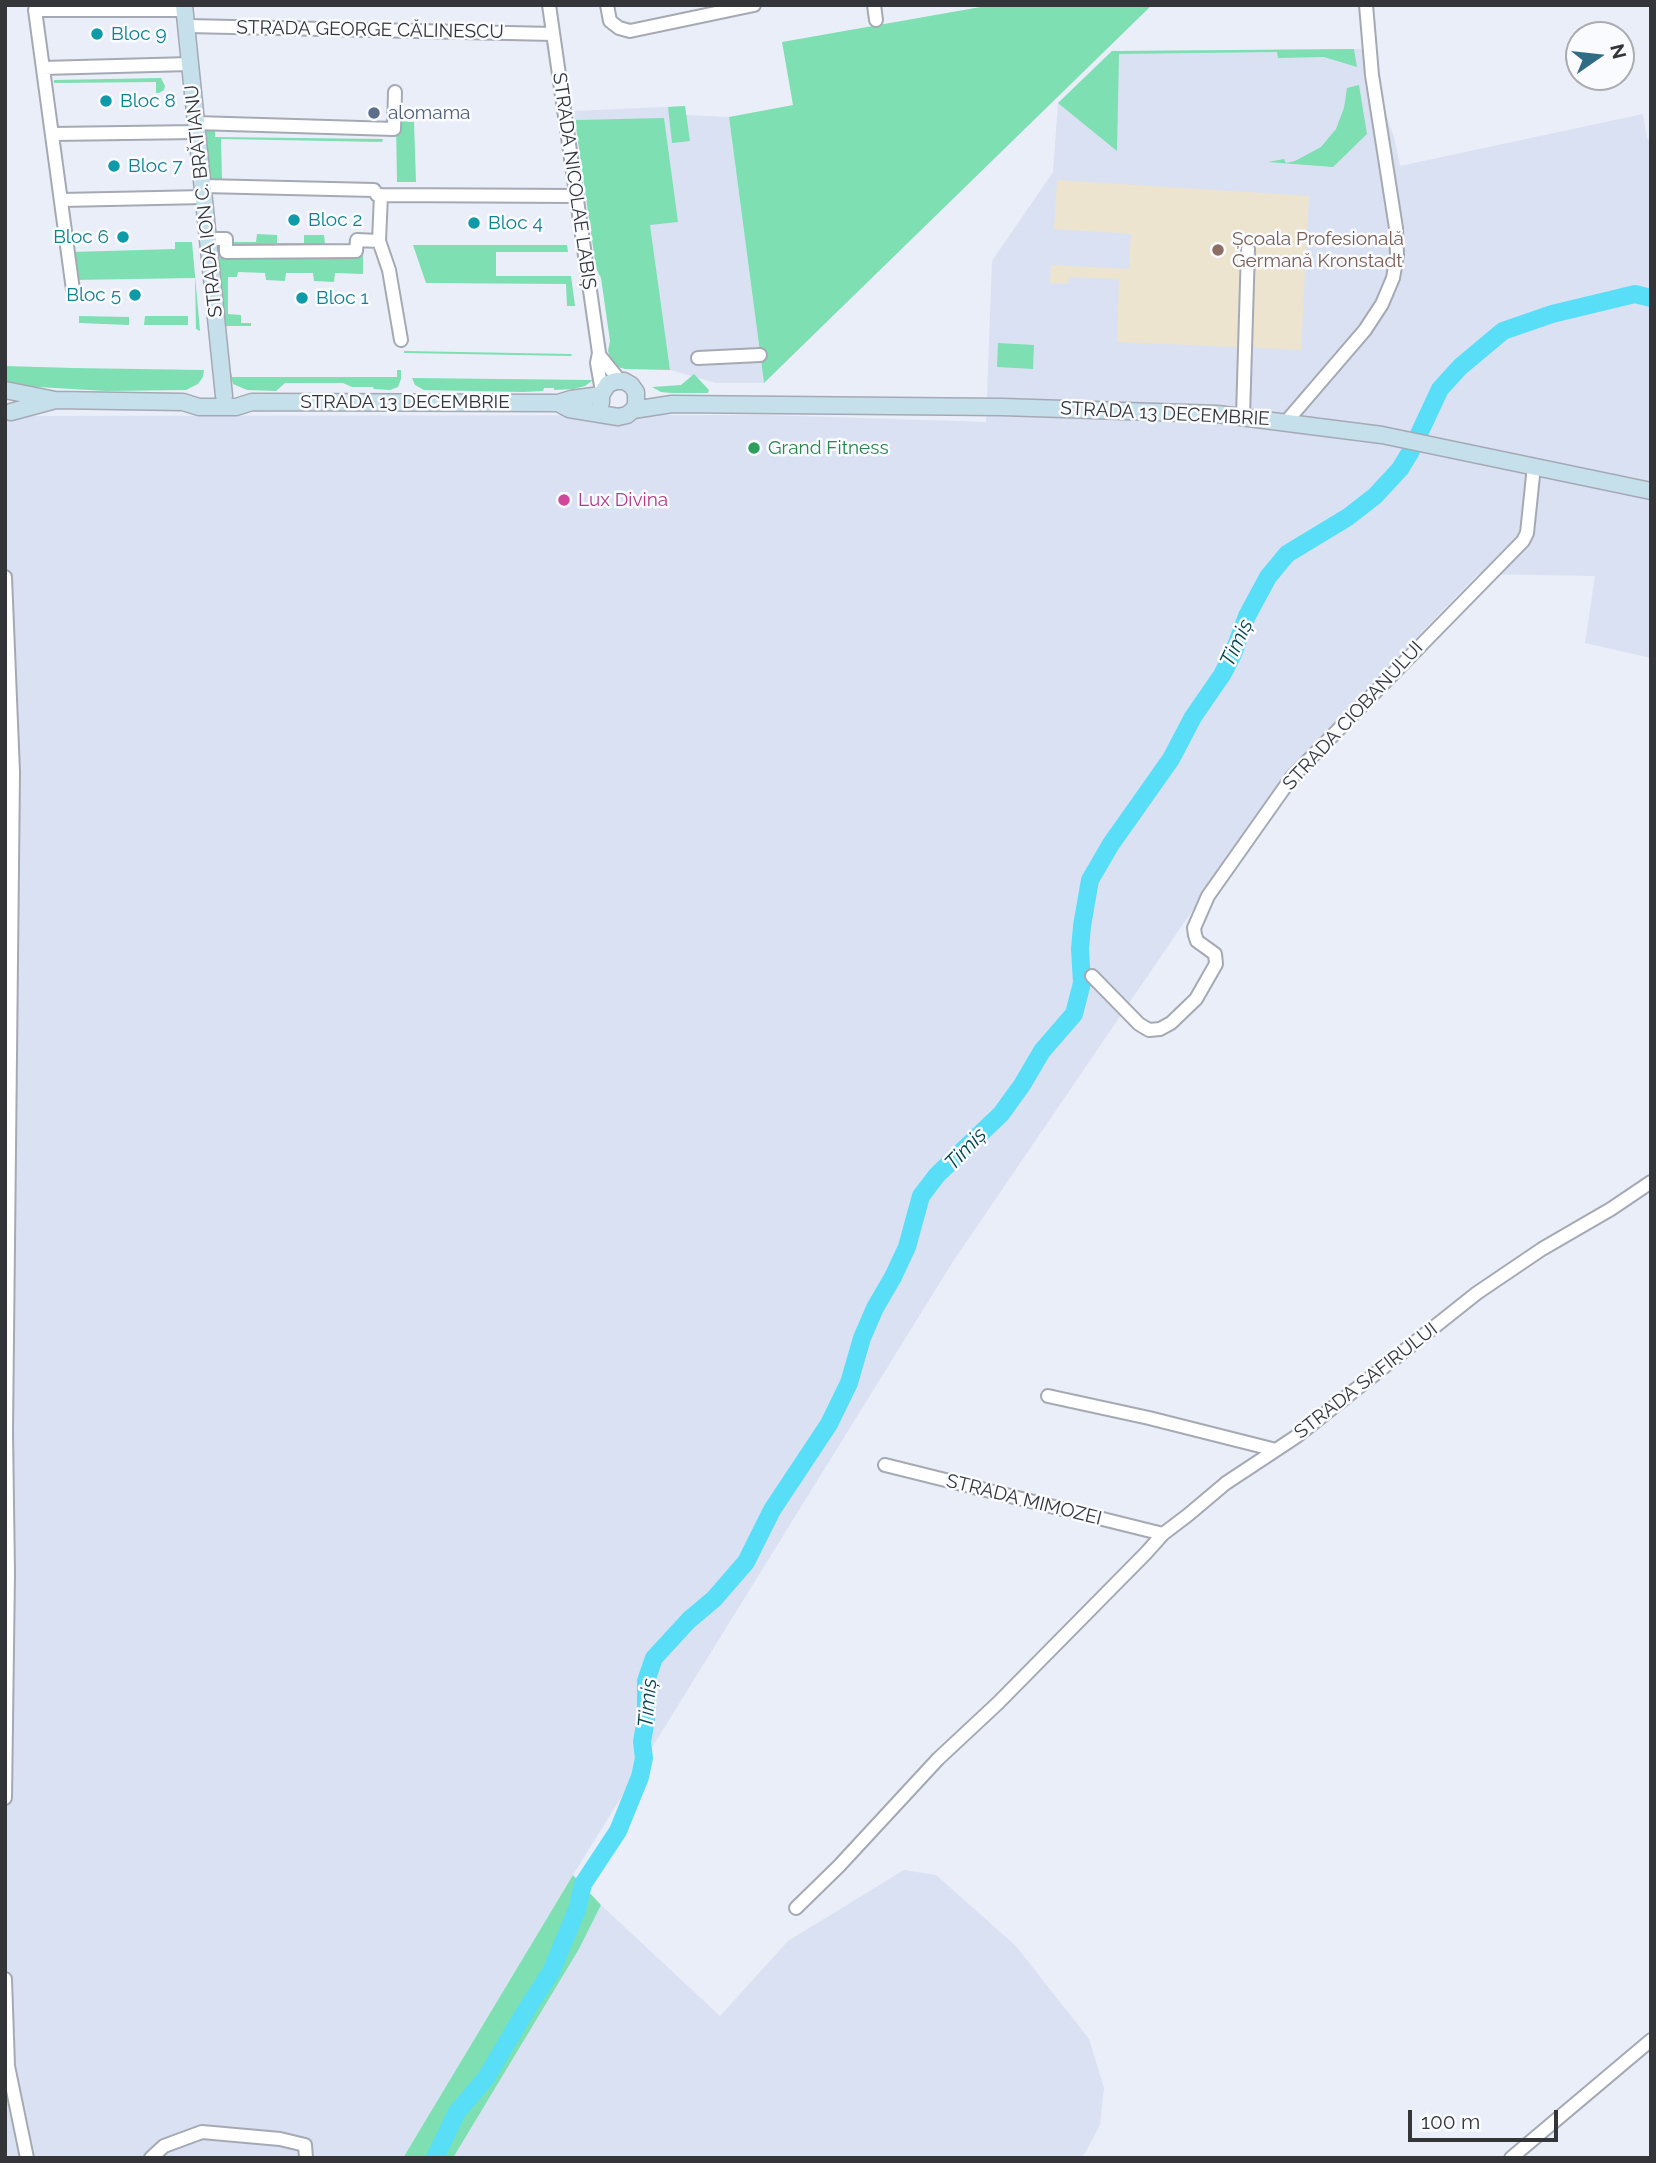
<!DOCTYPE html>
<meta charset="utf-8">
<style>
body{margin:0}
#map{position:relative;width:1656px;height:2163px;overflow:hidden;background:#eaeef9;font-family:Raleway,sans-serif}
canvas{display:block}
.frame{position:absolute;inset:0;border:7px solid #333539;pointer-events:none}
.north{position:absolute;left:1565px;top:21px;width:70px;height:70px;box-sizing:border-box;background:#fafbfe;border:2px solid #aaacaf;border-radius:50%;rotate:76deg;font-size:19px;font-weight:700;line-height:28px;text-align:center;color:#333539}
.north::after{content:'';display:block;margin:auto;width:24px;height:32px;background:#306d84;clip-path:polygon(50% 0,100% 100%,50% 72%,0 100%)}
.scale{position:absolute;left:1408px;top:2110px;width:150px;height:32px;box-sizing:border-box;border:4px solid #333539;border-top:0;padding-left:9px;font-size:21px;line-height:24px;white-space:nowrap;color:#333539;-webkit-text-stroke:5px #fafbfe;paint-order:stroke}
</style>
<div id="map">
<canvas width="1656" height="2163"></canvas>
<div class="frame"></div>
<div class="north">N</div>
<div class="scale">100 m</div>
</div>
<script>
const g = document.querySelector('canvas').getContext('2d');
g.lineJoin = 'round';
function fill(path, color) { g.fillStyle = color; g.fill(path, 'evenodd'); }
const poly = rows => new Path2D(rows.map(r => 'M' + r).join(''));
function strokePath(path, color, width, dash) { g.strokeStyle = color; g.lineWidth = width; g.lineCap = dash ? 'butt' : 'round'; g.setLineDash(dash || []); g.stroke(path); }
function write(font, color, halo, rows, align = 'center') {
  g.font = font + ' Raleway,sans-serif'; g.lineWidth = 5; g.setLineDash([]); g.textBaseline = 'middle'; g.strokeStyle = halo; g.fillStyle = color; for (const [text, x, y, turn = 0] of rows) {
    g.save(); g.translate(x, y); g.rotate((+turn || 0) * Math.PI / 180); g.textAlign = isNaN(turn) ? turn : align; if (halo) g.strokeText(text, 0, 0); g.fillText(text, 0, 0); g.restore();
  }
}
const built = poly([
 [1363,49,1394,137,1400,166,1643,114,1647,139,1651,140,1651,658,1585,643,1595,576,1478,574,1288,770,952,1263,573,1875,403,2158,5,2158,5,416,766,415,986,422,992,261,1053,172,1058,103,1112,51],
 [685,106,686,115,729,117,764,383,716,383,670,370,635,119,575,120,574,111],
 [904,1870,936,1875,1016,1946,1089,2039,1104,2088,1100,2125,1085,2153,1080,2158,453,2158,579,1949,601,1905,720,2016,788,1941]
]);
const education = poly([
 [1057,180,1309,196,1301,350,1117,342,1119,279,1069,277,1068,284,1050,283,1051,265,1129,269,1131,234,1054,229]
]);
const green = poly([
 [992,5,1152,5,764,383,729,117,793,105,782,42],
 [1354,49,1357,67,1324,57,1278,58,1277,52,1119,54,1117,151,1058,103,1112,51],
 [161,78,165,86,164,90,159,93,156,93,156,82,54,83,54,80],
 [1359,85,1367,134,1333,167,1268,162,1284,159,1286,163,1295,161,1321,147,1336,129,1344,108,1347,88],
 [685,106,690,141,672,143,668,107],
 [664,118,678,222,650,225,670,370,625,369,618,367,611,360,608,351,610,341,601,278,596,268,575,120],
 [401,121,414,122,416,182,397,182,396,124],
 [207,130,215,131,215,137,383,139,382,142,221,139,222,180,209,180,204,135],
 [257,234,277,235,277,243,304,243,304,235,324,235,325,244,363,244,363,274,335,273,334,282,314,281,313,273,286,273,285,281,266,280,265,273,238,272,237,277,228,277,228,314,241,315,241,323,251,323,251,326,226,326,226,336,224,336,219,271,220,237,230,242,256,242],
 [175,242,192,242,200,331,196,329,195,278,73,280,72,252,175,249],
 [413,245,567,245,568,252,496,252,496,276,571,276,575,306,567,306,566,284,426,283],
 [79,316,129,317,129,325,79,323],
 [145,316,188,316,188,325,144,325],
 [998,343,1034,345,1033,369,997,367],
 [404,351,571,354,572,356,404,353],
 [5,366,73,368,204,370,203,377,198,384,186,390,106,391,5,385],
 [228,367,230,367,232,377,397,377,397,370,401,370,401,379,398,387,390,390,374,389,373,387,352,387,343,383,285,383,276,391,247,390,233,384],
 [594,373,595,383,593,380,585,386,574,389,554,390,554,388,544,388,543,391,523,392,424,390,415,385,412,378,593,380],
 [694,374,709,390,708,393,671,393,661,392,652,387,681,385],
 [573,1875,601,1905,579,1949,453,2158,403,2158]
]);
const river = poly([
 [435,2158,457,2112,486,2078,525,2012,551,1972,577,1910,583,1884,618,1831,640,1777,644,1758,642,1742,646,1719,646,1681,654,1658,689,1620,714,1599,746,1562,772,1510,829,1424,849,1383,862,1338,875,1308,893,1277,907,1247,921,1196,937,1175,1001,1114,1022,1085,1042,1051,1074,1014,1082,983,1080,949,1082,926,1090,880,1111,844,1171,759,1193,717,1222,675,1233,654,1247,616,1268,577,1287,554,1348,517,1375,496,1400,469,1411,451,1440,389,1460,367,1503,331,1552,314,1635,294,1651,298]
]);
const street = poly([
 [549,5,599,353,597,363,602,391],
 [607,5,610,21,619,28,630,31,754,5],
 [874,5,876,20],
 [187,26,553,34],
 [43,68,190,64],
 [196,123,394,129,395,92],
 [52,134,197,132],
 [203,186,374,190,377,195,381,195,577,196],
 [381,195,379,241,389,270,401,340],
 [62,200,204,197],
 [216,239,226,239,226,252,356,251,357,240,379,241],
 [73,290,35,10,185,10],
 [600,356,620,381],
 [698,358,760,355],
 [1243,416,1248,249],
 [1286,422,1365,330,1382,304,1393,278,1397,255,1396,228,1372,75,1366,5],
 [5,577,13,772,6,1432,8,1573,5,1798],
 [1092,976,1139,1024,1149,1030,1160,1029,1171,1023,1196,999,1216,964,1215,954,1197,941,1195,935,1194,928,1208,896,1292,777,1523,541,1527,533,1534,466],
 [1048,1396,1149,1418,1276,1450,1297,1436,1477,1293,1542,1249,1611,1209,1651,1182],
 [885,1465,1163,1534],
 [796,1908,839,1866,938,1759,998,1703,1146,1553,1163,1534,1188,1515,1226,1483,1276,1450],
 [5,1979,8,2066,27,2158],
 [151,2158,164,2146,202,2132,280,2139,305,2145,306,2158],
 [1511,2158,1651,2040]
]);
const secondary = poly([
 [184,5,224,396],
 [5,390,55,400,183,402,199,407,236,407,252,402,558,403,571,399,601,395],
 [558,403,569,409,618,417,627,415,633,410,672,404,1002,407,1217,414,1382,435,1651,491],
 [601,403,601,395,608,384,616,381,624,381,631,385,636,392,636,405,633,410],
 [11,412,52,401]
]);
const markers = [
 [97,34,7,"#0f9aa8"],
 [106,101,7,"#0f9aa8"],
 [374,113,7,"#5c6f8a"],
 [114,166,7,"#0f9aa8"],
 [294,220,7,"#0f9aa8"],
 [474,223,7,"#0f9aa8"],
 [123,237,7,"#0f9aa8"],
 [1218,250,7,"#8d6e63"],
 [135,295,7,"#0f9aa8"],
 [302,298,7,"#0f9aa8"],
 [754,448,7,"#2e9e5b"],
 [564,500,7,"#d1479c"]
];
const streetNames = [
 ["STRADA GEORGE CĂLINESCU",370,30,1],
 ["STRADA NICOLAE LABIȘ",574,181,82],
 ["STRADA ION C. BRĂTIANU",204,201,-96],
 ["STRADA 13 DECEMBRIE",405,402],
 ["STRADA 13 DECEMBRIE",1165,414,3],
 ["STRADA CIOBANULUI",1353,716,-47],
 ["STRADA SAFIRULUI",1366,1381,-38],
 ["STRADA MIMOZEI",1024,1500,14]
];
const cultureNames = [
 ["Bloc 9",111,34],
 ["Bloc 8",120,101],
 ["Bloc 7",128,166],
 ["Bloc 2",308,220],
 ["Bloc 4",488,223],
 ["Bloc 6",109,237,"right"],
 ["Bloc 5",121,295,"right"],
 ["Bloc 1",316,298]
];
const serviceNames = [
 ["alomama",388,113]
];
const educationNames = [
 ["Școala Profesională",1232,239],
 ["Germană Kronstadt",1232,261]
];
const leisureNames = [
 ["Grand Fitness",768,448]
];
const hotelNames = [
 ["Lux Divina",578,500]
];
const waterNames = [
 ["Timiș",1237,643,-65],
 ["Timiș",966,1149,-46],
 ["Timiș",648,1703,-85]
];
fill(built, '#dae1f3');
fill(education, '#ece4ce');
fill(green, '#7ddfb2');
strokePath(river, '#58dff7', 18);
strokePath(street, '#a5a9b4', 16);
strokePath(secondary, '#a5a9b4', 19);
strokePath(street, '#fff', 12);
strokePath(secondary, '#c5e0ea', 16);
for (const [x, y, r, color] of markers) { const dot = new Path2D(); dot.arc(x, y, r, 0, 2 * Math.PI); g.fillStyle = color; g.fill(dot); strokePath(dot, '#fafbfe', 2.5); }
write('19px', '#333539', '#fafbfe', streetNames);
write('19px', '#0d838f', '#fafbfe', cultureNames, 'left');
write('19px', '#4e5e75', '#fafbfe', serviceNames, 'left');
write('19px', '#785e54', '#fafbfe', educationNames, 'left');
write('19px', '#27864d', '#fafbfe', leisureNames, 'left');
write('19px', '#b23c85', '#fafbfe', hotelNames, 'left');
write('italic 21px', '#05454e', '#fafbfe', waterNames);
</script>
